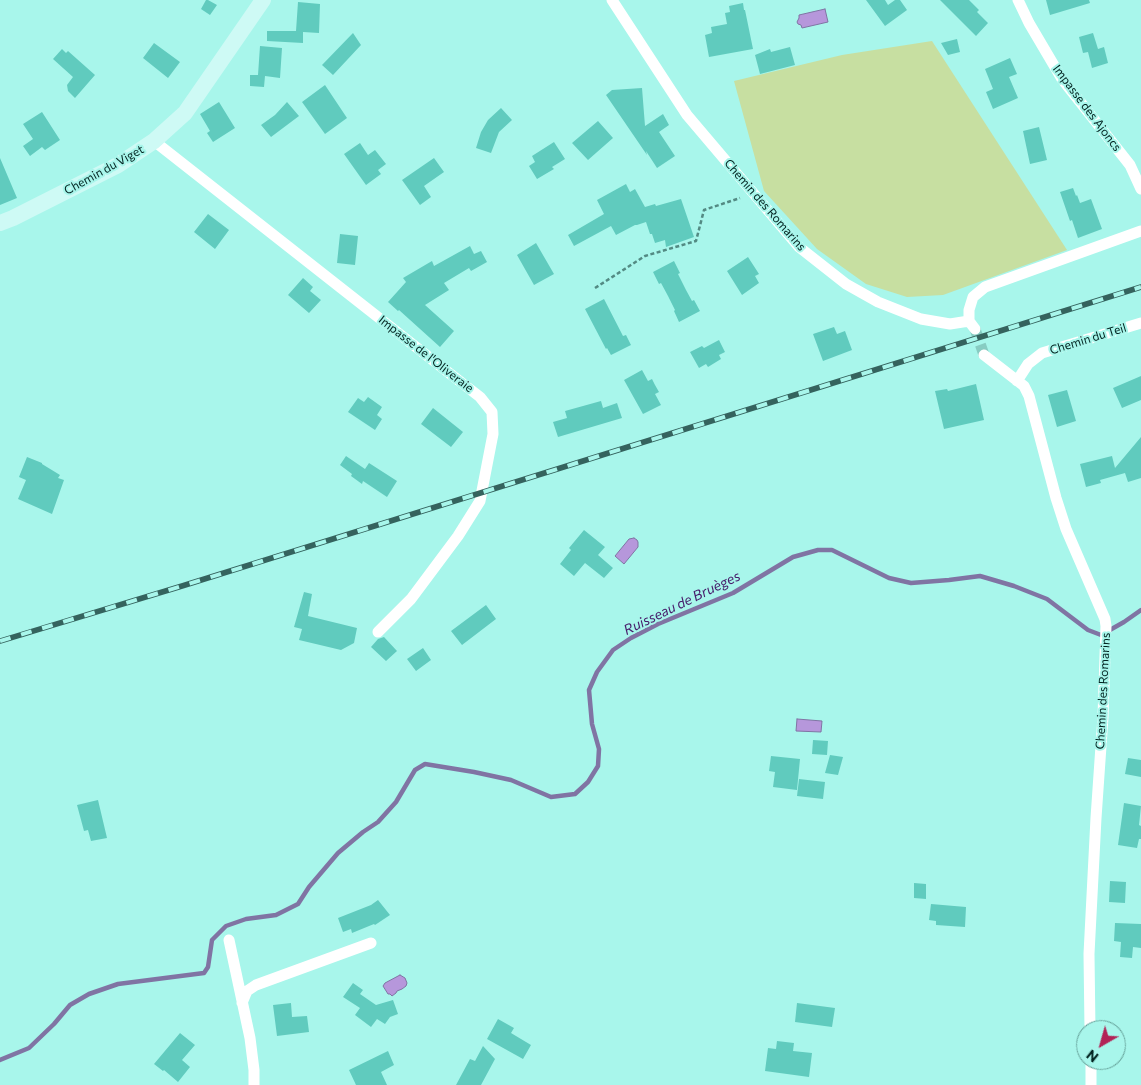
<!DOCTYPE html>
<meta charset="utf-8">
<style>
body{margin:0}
#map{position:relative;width:1141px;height:1085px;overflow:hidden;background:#a8f6eb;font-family:Commissioner,sans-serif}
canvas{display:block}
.north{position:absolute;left:1076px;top:1020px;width:50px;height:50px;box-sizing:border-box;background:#a8f6eb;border:1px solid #66a29a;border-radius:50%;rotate:218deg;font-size:14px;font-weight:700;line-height:20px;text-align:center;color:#022320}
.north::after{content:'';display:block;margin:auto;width:18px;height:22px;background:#b22357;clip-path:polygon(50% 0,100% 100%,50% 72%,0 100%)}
</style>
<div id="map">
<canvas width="1141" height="1085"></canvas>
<div class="north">N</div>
</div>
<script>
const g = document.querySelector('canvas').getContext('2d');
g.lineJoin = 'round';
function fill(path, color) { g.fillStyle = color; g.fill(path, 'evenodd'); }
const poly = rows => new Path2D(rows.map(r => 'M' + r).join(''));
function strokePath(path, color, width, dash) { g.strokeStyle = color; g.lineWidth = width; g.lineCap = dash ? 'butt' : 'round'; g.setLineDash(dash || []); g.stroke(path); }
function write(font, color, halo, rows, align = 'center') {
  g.font = font + ' Commissioner,sans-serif'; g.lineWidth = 4; g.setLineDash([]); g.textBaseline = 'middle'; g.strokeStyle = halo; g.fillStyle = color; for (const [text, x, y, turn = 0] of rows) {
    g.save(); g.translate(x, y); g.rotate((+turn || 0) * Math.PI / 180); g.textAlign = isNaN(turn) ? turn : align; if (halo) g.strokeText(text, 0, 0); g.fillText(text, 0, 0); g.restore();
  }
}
const green = poly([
 [932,41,1067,250,943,295,907,297,866,284,817,249,764,191,734,81,842,55]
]);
const water = poly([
 [825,9,828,22,802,28,801,25,798,24,797,22,799,18,799,15,825,9],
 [634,538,637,540,638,542,638,547,624,564,615,556,629,539,634,538],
 [797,719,822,721,821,732,796,731,797,719],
 [400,975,405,978,407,983,406,986,402,989,397,991,396,993,392,996,390,994,388,994,383,986,385,983,400,975]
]);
const stream = poly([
 [0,1060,29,1048,54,1024,70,1005,89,994,118,984,204,973,208,967,212,940,226,926,246,919,276,915,298,904,309,887,338,853,363,832,378,822,396,802,415,770,425,764,474,772,511,780,551,797,575,794,588,782,598,766,599,749,592,724,589,690,597,672,613,650,631,638,658,624,733,593,793,557,818,550,832,550,889,578,911,583,949,580,980,576,1014,586,1047,599,1088,630,1101,635,1124,622,1141,610]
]);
const building = poly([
 [206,0,208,0,217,5,210,15,201,9],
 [866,0,885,0,888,5,895,0,900,0,907,10,885,26],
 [940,0,969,0,979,10,977,12,988,23,976,36],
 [1046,0,1089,0,1090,3,1050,15],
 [298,2,320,4,319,33,303,32,303,43,267,41,267,31,296,31],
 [743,3,744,10,745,10,753,49,709,57,705,35,712,33,711,27,727,24,725,13,730,12,729,6],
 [353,33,361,45,333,75,322,65],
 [1093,33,1098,49,1104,47,1108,63,1092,68,1088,52,1083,53,1079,37],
 [957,39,960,52,948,55,941,43],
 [154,43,180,62,168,78,143,58],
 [260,46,282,48,280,78,265,76,264,87,250,86,250,75,258,75],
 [790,47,795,65,760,74,755,55,770,49,771,52],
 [62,49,66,53,68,51,95,75,75,98,68,91,67,85,73,77,53,59],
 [1010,58,1017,74,1009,77,1018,98,993,109,986,92,993,89,985,69],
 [325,85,347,118,325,134,302,102],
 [642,88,645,126,663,114,669,125,659,132,675,156,657,168,646,151,647,155,606,95,612,90],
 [219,102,235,128,213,142,207,133,210,131,200,114],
 [287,102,299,116,271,137,261,125,275,115],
 [501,108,512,120,499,132,491,153,476,148,481,132,488,120],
 [42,112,60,140,45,150,42,147,30,156,23,146,33,139,23,124],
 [598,121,613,138,588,160,572,143],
 [1039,127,1047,160,1030,164,1023,131],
 [554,142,565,159,552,167,554,169,537,179,529,166,535,162,532,156],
 [360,143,368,155,375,150,386,164,378,170,381,174,366,185,344,154],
 [0,158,17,198,0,205],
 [434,158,444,172,424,186,431,197,420,205,402,180],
 [626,184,630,192,635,189,645,207,655,204,656,206,681,199,694,237,666,247,665,240,655,243,652,234,650,234,646,222,637,225,635,225,616,235,611,226,574,246,568,235,604,214,597,200],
 [1073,188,1076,196,1077,195,1080,203,1091,199,1102,229,1078,238,1072,220,1070,221,1060,192],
 [208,214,229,230,215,249,194,232],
 [340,234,358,236,355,265,337,263],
 [536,243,554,274,534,285,517,255],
 [470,246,474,254,481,251,487,262,471,271,469,268,444,283,449,290,425,305,454,331,440,347,399,310,398,311,388,302,406,282,403,278,432,261,434,266],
 [748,257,759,274,755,276,759,283,742,295,727,271],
 [674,261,680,273,678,274,686,290,692,301,694,300,700,311,679,322,674,311,675,310,668,296,661,283,659,284,653,272],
 [303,278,313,287,310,291,321,300,309,313,288,295],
 [604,299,623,336,626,335,631,345,611,355,607,348,606,349,585,309],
 [834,327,837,334,845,331,852,350,823,361,813,334],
 [719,340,725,352,719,355,721,359,708,367,706,364,699,368,690,352,702,346,704,348],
 [642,370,648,381,652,379,655,385,659,392,655,394,661,405,643,414,624,380],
 [1141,376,1141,400,1122,408,1113,388],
 [976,384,984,420,944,429,935,391,947,389,948,391],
 [1067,390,1076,421,1057,427,1048,395],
 [368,397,382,407,377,415,382,419,375,430,348,412,358,398,364,402],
 [601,401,603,408,617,403,622,418,558,437,553,422,567,418,565,411],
 [433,408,463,432,451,447,421,424],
 [1141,437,1141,478,1128,482,1125,473,1100,480,1101,483,1086,487,1080,464,1112,456,1115,468],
 [346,456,365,469,369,463,397,481,387,497,363,481,362,484,351,476,352,474,340,465],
 [27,457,42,463,42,464,60,475,58,478,64,480,52,514,18,499,26,480,19,477],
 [584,530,605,547,598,555,613,568,604,578,585,563,574,576,560,564,571,550,569,548],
 [304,592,312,594,308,616,357,628,354,643,341,650,299,640,302,629,294,627],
 [486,605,496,619,462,645,451,631],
 [384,637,397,651,386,661,371,647,378,639],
 [423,648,431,660,416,671,407,659],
 [813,740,828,741,827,755,812,754],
 [830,755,843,757,838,775,825,773],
 [771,756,800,759,797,790,773,787,775,772,769,771],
 [1128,758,1141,760,1141,777,1125,774],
 [799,779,825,782,823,799,797,796],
 [98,800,107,838,91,841,88,830,84,831,77,805],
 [1124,803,1141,806,1139,825,1141,826,1141,839,1139,839,1137,848,1118,845],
 [1110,881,1126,882,1125,903,1109,902],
 [914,883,926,884,926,899,914,898],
 [378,900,390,915,375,925,374,924,352,933,351,929,343,932,338,918,371,905],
 [931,904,966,907,965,927,936,925,936,921,929,920],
 [1115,923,1141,924,1141,948,1133,947,1132,958,1120,957,1121,942,1114,941],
 [353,983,363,990,360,994,376,1005,393,1000,398,1014,390,1017,385,1024,377,1019,371,1027,355,1015,360,1008,343,997],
 [291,1003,292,1017,307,1016,309,1032,277,1036,273,1005],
 [797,1003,835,1008,832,1027,795,1022],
 [498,1019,514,1028,511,1033,531,1045,523,1059,487,1039],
 [180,1033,195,1045,182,1060,190,1067,178,1082,164,1070,163,1071,154,1064],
 [777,1041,794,1043,793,1051,812,1053,809,1077,765,1071,768,1048,776,1049],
 [483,1046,495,1059,481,1085,456,1085,470,1059,475,1061],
 [388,1051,394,1065,381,1072,387,1085,356,1085,349,1070]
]);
const streetTunnel = poly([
 [975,329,984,355]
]);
const path = poly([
 [595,288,645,256,696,241,704,210,740,198]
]);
const street = poly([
 [612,0,687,115,799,247,846,284,878,302,921,319,950,324,969,321,975,329],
 [1018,0,1029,23,1062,79,1130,165,1141,189],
 [154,141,444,369,480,397,492,412,493,434,480,501,458,536,411,599,378,632],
 [969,321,969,310,973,297,985,287,1141,231],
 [984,355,1024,386,1029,396,1056,498,1066,529,1105,619,1106,626,1103,717,1096,818,1089,954,1090,1030],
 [1017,381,1028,364,1042,353,1141,323],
 [229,940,250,1038,254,1070,254,1085],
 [242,1003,247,991,256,985,371,943],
 [1091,1060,1091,1085]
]);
const secondary = poly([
 [0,223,13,218,118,165,154,141,185,113,263,0]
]);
const rail = poly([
 [0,641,182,586,1141,287]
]);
const streetNames = [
 ["Impasse des Ajoncs",1087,108,53],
 ["Chemin du Viget",104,170,-29],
 ["Chemin des Romarins",765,205,49],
 ["Chemin du Teil",1088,339,-17],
 ["Impasse de l'Oliveraie",426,354,38],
 ["Chemin des Romarins",1103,691,-87]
];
const waterNames = [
 ["Ruisseau de Bruèges",682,603,-26]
];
fill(green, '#c7dfa1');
fill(water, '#b697db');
strokePath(water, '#8074a3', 1);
strokePath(stream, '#8074a3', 4.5);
fill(building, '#60cbbe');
strokePath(streetTunnel, '#87ccc2', 11, [11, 5.5]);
strokePath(path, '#538a83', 2.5, [4, 2.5]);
strokePath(street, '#fff', 11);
strokePath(secondary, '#cefaf5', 16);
strokePath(rail, '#35635e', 5.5);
strokePath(rail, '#a8f6eb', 4, [11]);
write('12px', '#022320', '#a8f6eb', streetNames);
write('italic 14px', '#451a69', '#a8f6eb', waterNames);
</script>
